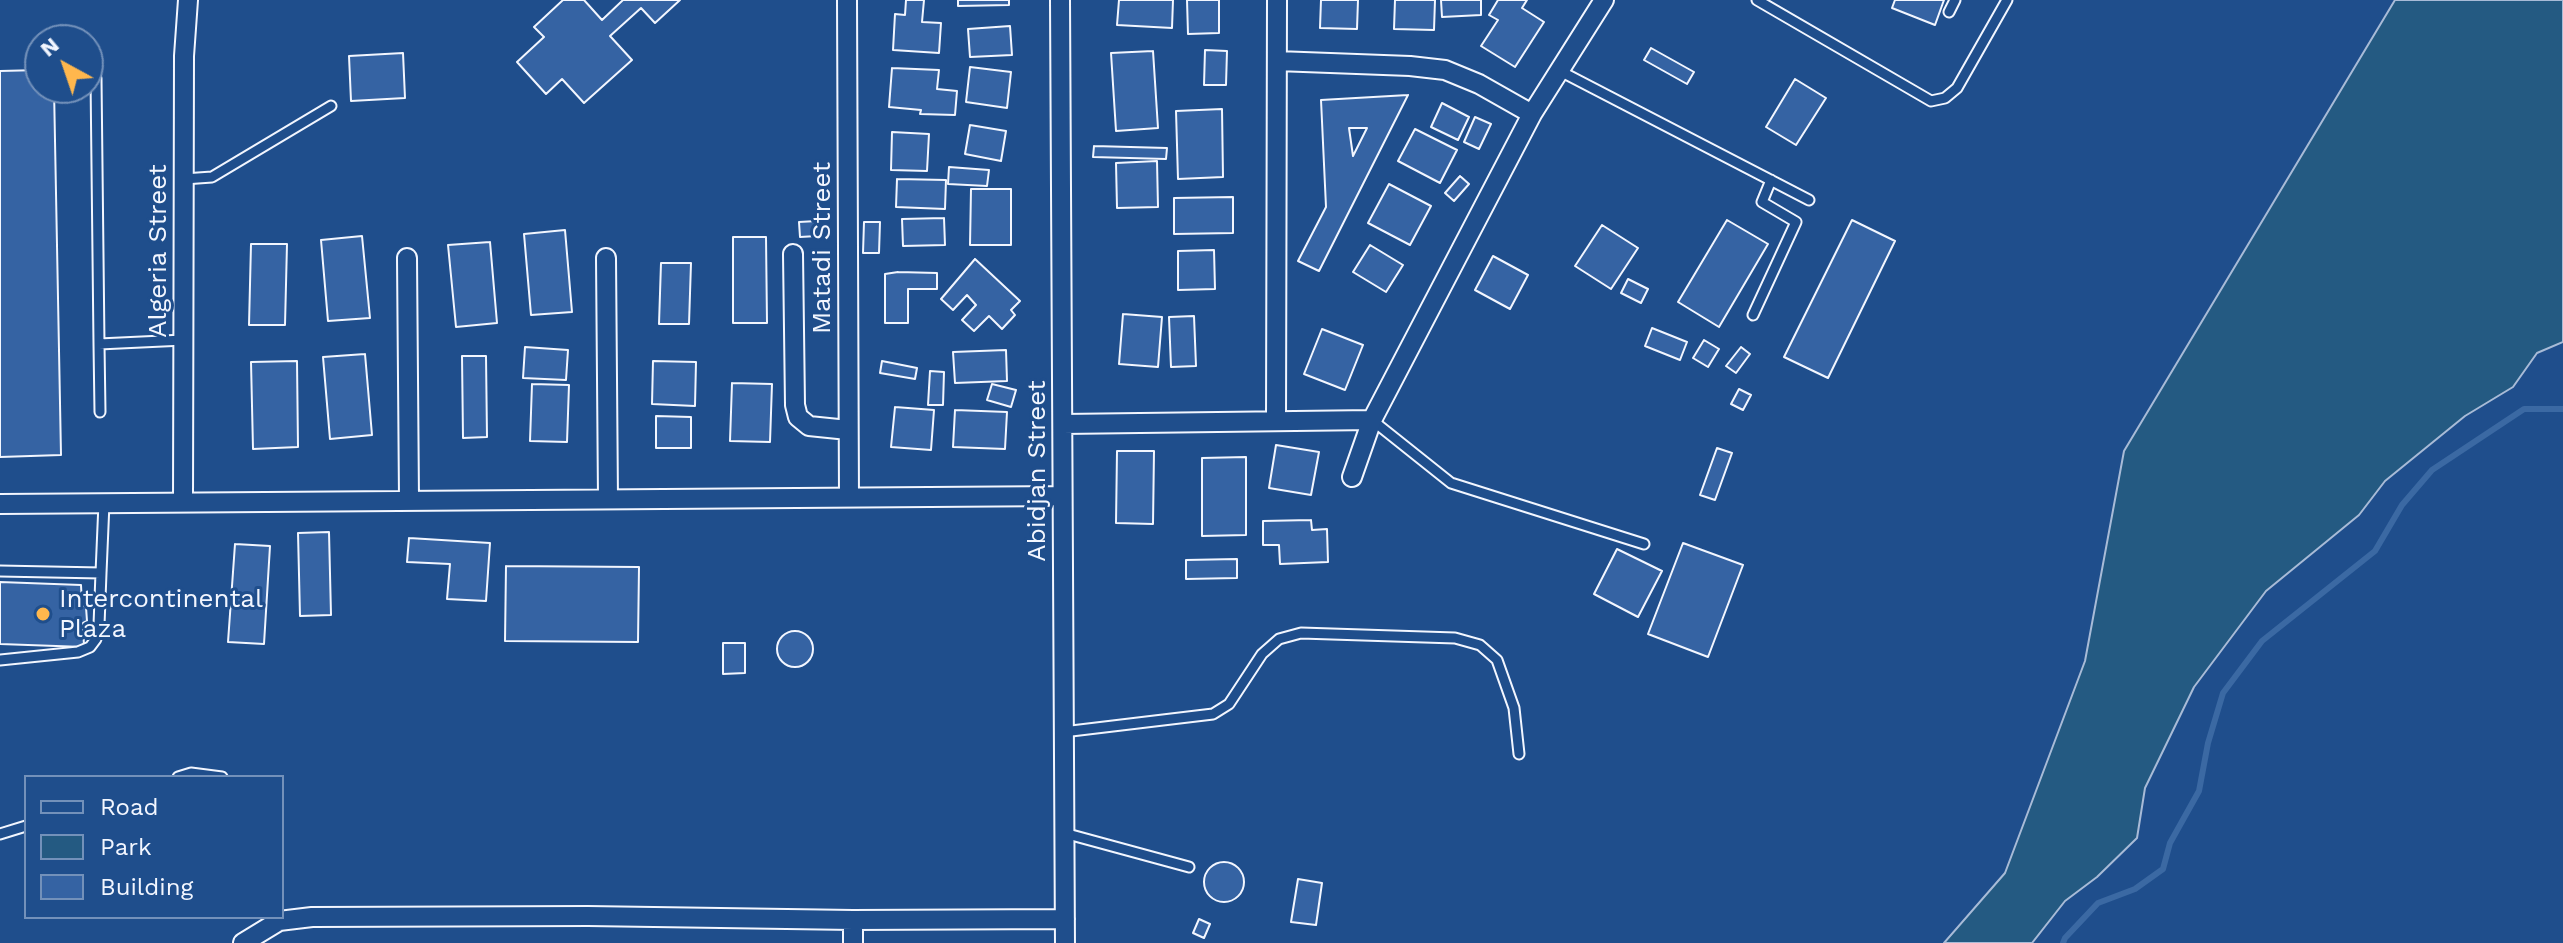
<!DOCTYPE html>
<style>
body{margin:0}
#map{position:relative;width:2563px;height:943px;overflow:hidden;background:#1f4e8c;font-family:"Work Sans",sans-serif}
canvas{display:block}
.legend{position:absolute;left:24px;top:775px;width:260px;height:144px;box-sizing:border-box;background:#1f4e8c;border:2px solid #7391ba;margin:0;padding:10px 14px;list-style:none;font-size:24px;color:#f2f6ff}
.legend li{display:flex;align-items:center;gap:16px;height:40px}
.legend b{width:40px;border:2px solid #7391ba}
.north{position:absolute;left:24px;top:24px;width:80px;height:80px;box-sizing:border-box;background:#1f4e8c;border:2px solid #7391ba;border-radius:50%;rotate:320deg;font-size:22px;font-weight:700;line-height:32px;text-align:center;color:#f2f6ff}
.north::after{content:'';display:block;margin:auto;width:28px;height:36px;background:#ffb74d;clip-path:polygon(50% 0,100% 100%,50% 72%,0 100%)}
</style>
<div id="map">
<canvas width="2563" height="943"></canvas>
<ul class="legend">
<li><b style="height:10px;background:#1f4e8c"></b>Road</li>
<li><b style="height:22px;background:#245a82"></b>Park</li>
<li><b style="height:22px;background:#3563a3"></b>Building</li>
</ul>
<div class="north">N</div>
</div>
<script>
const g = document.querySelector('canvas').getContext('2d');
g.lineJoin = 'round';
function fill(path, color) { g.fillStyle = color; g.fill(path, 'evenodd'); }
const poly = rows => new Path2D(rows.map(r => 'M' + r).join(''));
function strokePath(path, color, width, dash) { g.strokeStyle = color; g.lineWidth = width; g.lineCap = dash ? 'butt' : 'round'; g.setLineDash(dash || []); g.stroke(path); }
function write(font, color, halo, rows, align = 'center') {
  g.font = font + ' "Work Sans",sans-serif'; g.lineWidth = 6; g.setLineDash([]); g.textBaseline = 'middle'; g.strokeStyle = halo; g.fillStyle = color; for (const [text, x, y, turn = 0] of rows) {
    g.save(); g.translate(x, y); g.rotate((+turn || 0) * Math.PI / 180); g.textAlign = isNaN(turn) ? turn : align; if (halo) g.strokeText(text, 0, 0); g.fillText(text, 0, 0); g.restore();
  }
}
const green = poly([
 [2395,0,2563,0,2563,342,2537,353,2513,387,2465,416,2385,481,2359,515,2266,591,2194,687,2145,788,2137,838,2097,877,2065,901,2032,943,1944,943,2005,873,2085,661,2124,451,2395,0]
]);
const stream = poly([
 [2063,943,2065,938,2098,903,2135,889,2163,869,2170,843,2199,791,2208,743,2223,693,2262,641,2375,551,2402,505,2432,470,2524,409,2563,409]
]);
const building = poly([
 [563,0,584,0,602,20,623,0,680,0,655,23,641,8,610,36,632,60,584,103,562,79,546,94,517,62,544,37,534,27,563,0],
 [906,0,924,0,922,22,941,23,939,53,893,50,895,14,905,15,906,0],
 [958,0,1009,0,1009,5,958,6,958,0],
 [1119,0,1173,0,1172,28,1117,25,1119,0],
 [1187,0,1219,0,1219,33,1188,34,1187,0],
 [1321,0,1358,0,1357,29,1320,28,1321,0],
 [1395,0,1435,0,1434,30,1394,29,1395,0],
 [1441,0,1481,0,1481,15,1442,17,1441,0],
 [1498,0,1527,0,1522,8,1544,22,1515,67,1481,46,1498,20,1489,15,1498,0],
 [1895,0,1944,0,1935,25,1892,8,1895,0],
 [1010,26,1012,55,970,57,968,29,1010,26],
 [1651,48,1694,72,1687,84,1644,60,1651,48],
 [1205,50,1227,51,1226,85,1204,85,1205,50],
 [1153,51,1158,128,1116,131,1111,53,1153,51],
 [403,53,405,98,351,101,349,56,403,53],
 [970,67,1011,72,1007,108,966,102,970,67],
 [892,68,939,70,937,89,957,91,955,115,920,114,921,110,889,107,892,68],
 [40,70,40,88,54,88,61,455,0,457,0,71,40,70],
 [1795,79,1826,98,1796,145,1766,127,1795,79],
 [1408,95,1319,271,1298,261,1326,207,1321,100,1408,95],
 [1349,128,1367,128,1353,156,1349,128],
 [1442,103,1469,117,1458,140,1431,127,1442,103],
 [1222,109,1223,177,1178,179,1176,111,1222,109],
 [1475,117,1491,124,1479,149,1464,142,1475,117],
 [970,125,1006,131,1001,161,965,154,970,125],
 [1415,129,1457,150,1440,183,1398,161,1415,129],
 [892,132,929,134,927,171,891,170,892,132],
 [1094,146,1167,148,1166,159,1093,157,1094,146],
 [1157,161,1158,207,1117,208,1116,163,1157,161],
 [949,167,989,170,987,186,948,184,949,167],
 [1460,176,1469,184,1454,201,1445,193,1460,176],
 [897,179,946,180,945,209,896,207,897,179],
 [1389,184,1431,206,1410,245,1368,223,1389,184],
 [971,189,1011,189,1011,245,970,245,971,189],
 [1233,197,1233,233,1174,234,1174,198,1233,197],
 [944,218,945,245,903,246,902,219,944,218],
 [1727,220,1768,244,1719,327,1678,302,1727,220],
 [1852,220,1895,241,1828,378,1784,357,1852,220],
 [817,221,817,236,800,237,799,222,817,221],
 [864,222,880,222,879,253,863,253,864,222],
 [1602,225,1638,248,1611,289,1575,266,1602,225],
 [565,230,572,312,531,315,524,234,565,230],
 [362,236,370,318,328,321,321,240,362,236],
 [733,237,766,237,767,323,733,323,733,237],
 [490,242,497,323,456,327,448,245,490,242],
 [251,244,287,244,285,325,249,325,251,244],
 [1370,245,1403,265,1386,292,1353,272,1370,245],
 [1214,250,1215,289,1178,290,1178,251,1214,250],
 [1493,256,1528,275,1510,309,1475,290,1493,256],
 [975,259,1020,301,1011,310,1015,315,1002,329,989,316,974,331,962,320,976,305,967,295,953,310,941,299,975,259],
 [661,263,691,263,689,324,659,324,661,263],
 [898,272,937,273,937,289,908,289,908,323,885,323,885,274,898,272],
 [1628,279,1648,289,1641,303,1621,293,1628,279],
 [1123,314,1162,317,1158,367,1119,364,1123,314],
 [1194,316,1196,366,1171,367,1169,317,1194,316],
 [1652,328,1687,342,1680,360,1645,346,1652,328],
 [1322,329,1363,345,1345,390,1304,374,1322,329],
 [1704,340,1719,349,1708,367,1693,358,1704,340],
 [525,347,568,350,566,380,523,378,525,347],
 [1741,347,1750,354,1736,373,1726,366,1741,347],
 [1006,350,1007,381,955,383,953,352,1006,350],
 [365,354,372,435,330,439,323,357,365,354],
 [462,356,486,356,487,437,463,438,462,356],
 [297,361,298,447,253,449,251,362,297,361],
 [653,361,696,362,695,406,652,404,653,361],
 [882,361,917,368,915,379,880,373,882,361],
 [930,371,944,372,943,405,928,405,930,371],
 [732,383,772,384,770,442,730,441,732,383],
 [532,384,569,385,567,442,530,441,532,384],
 [992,384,1016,390,1011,407,987,400,992,384],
 [1739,389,1751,395,1743,410,1731,404,1739,389],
 [895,407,934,410,931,450,891,447,895,407],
 [955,410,1007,412,1005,449,953,447,955,410],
 [656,416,691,417,691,448,656,448,656,416],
 [1276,445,1319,452,1311,495,1269,488,1276,445],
 [1717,448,1732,453,1715,500,1700,495,1717,448],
 [1117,451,1154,451,1153,524,1116,523,1117,451],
 [1246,457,1246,535,1202,536,1202,458,1246,457],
 [1311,520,1312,530,1327,529,1328,562,1280,564,1279,545,1263,545,1263,521,1311,520],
 [329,532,331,615,300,616,298,533,329,532],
 [409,538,490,543,486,601,447,599,450,564,407,562,409,538],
 [1683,543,1743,565,1708,657,1648,634,1683,543],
 [235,544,270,546,264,644,228,642,235,544],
 [1617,549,1662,571,1638,617,1594,594,1617,549],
 [1237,559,1237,578,1186,579,1186,560,1237,559],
 [506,566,639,567,638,642,505,641,506,566],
 [0,582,81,585,82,605,86,607,87,621,83,623,84,647,0,644,0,582],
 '777 649a18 18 0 1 1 36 0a18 18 0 1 1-36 0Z',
 [723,643,745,643,745,673,723,674,723,643],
 '1204 882a20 20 0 1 1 40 0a20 20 0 1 1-40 0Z',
 [1298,879,1322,883,1316,925,1291,922,1298,879],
 [1199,919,1210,924,1204,938,1193,933,1199,919]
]);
const service = poly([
 [1757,0,1931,101,1945,98,1957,88,2007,0],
 [1949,12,1955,0],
 [1560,71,1809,200],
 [96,78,99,344,184,340],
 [184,179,212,177,331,106],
 [1753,315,1796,222,1762,202,1771,180],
 [99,344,100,412],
 [1372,420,1451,483,1644,544],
 [0,571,101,573,104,503],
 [0,660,78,652,90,647,96,639,99,625,101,573],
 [1063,732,1213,714,1229,704,1262,654,1279,639,1301,633,1455,638,1480,645,1497,660,1514,708,1519,754],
 [178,777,191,773,222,777],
 [1064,833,1189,867],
 [0,834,26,826]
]);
const minor = poly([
 [847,0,849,497],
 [1060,0,1065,943],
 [1277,61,1410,66,1445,70,1479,84,1532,114],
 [793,254,795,405,798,417,809,426,848,430],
 [407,258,409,499],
 [606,258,608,499],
 [1276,421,1277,0],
 [1063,424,1372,420],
 [1352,477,1372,420,1532,114,1604,0],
 [183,502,184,56,188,0],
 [0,504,1062,496],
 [853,920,853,943],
 [243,943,279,921,312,917,588,916,853,920,1065,919]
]);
const markers = [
 [43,614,8,"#ffb74d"]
];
const streetNames = [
 ["Matadi Street",822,248,-90],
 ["Algeria Street",158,251,-90],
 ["Abidjan Street",1037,471,-90]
];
const poiNames = [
 ["Intercontinental",59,599],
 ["Plaza",59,629]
];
fill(green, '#245a82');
strokePath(green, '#a8bbd7', 2);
strokePath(stream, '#3b69a3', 6);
fill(building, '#3563a3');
strokePath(building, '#f2f6ff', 2);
strokePath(service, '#f2f6ff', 13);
strokePath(minor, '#f2f6ff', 22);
strokePath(service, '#1f4e8c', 9);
strokePath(minor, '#1f4e8c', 18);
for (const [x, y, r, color] of markers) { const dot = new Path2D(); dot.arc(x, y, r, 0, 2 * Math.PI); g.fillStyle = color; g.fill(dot); strokePath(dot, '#1f4e8c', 3); }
write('26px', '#f2f6ff', '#1f4e8c', streetNames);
write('26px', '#f2f6ff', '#1f4e8c', poiNames, 'left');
</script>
